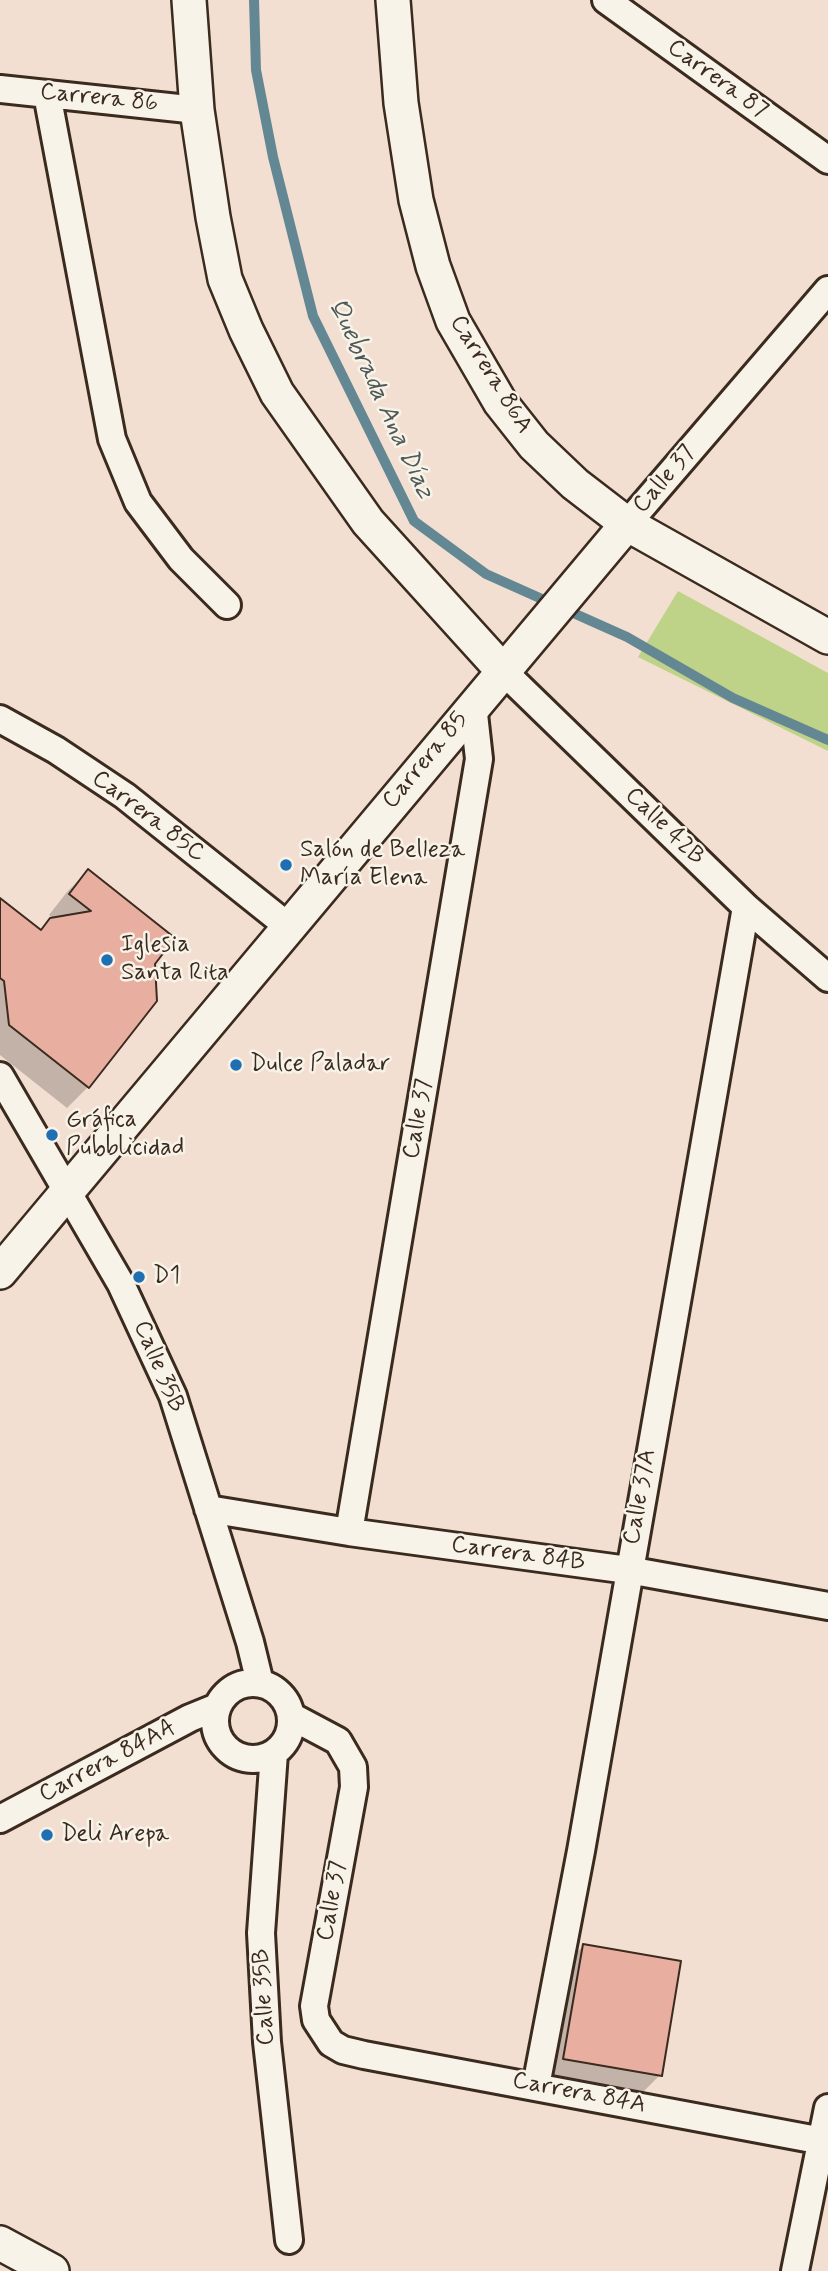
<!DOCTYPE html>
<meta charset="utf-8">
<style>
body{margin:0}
canvas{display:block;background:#f2dfd2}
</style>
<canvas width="828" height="2271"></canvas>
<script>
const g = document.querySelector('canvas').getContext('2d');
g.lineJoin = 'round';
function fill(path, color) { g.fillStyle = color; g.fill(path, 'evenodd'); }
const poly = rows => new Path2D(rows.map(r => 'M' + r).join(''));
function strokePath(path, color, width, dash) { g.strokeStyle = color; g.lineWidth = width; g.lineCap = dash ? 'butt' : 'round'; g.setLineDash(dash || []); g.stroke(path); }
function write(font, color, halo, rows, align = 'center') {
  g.font = font + ' Mynerve,sans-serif'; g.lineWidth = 5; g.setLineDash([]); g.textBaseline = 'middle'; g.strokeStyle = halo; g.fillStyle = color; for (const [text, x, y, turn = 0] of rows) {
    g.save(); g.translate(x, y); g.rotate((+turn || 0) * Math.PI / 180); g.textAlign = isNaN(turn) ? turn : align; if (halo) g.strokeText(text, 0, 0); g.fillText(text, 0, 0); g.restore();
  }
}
const green = poly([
 [678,591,828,673,828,751,638,657]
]);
const shadow = poly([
 [88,871,153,964,88,1087,67,1108,0,1055,0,900,40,931,53,918,49,915,67,892],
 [583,1946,660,2075,634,2101,538,2085,557,1972]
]);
const stream = poly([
 [254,0,256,70,273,157,313,316,414,521,486,574,627,637,733,698,828,740]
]);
const building = poly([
 [88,869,175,938,155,964,157,1001,89,1088,9,1025,4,981,0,978,0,898,41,930,50,918,91,911,69,894,88,869],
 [583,1944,681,1961,662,2076,563,2059,583,1944]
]);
const minor = poly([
 [606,0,828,160],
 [0,89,197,110],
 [47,94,112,439,138,502,181,559,227,605],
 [627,524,828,290],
 [503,671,746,907,828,978],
 [0,719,56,750,125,796,289,927],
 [0,1076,121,1284,173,1396,250,1642,260,1683],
 [208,1509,349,1532,628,1570,828,1606],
 [349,1532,479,759,473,705],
 '215 1721a38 38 0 1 1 76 0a38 38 0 1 1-76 0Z',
 [291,1716,338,1741,353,1767,354,1787,314,2006,316,2020,331,2043,343,2050,364,2055,828,2142],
 [274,1753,261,1933,267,2042,289,2240],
 [0,1819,190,1718,217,1707],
 [536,2086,581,1851,746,907],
 [795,2271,828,2108]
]);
const tertiary = poly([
 [189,0,197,110,213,217,225,279,246,330,277,393,368,522,503,671],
 [393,0,401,103,416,200,433,266,453,321,500,402,534,445,575,484,627,524,828,637],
 [0,1272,627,524],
 [0,2243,52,2271]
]);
const markers = [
 [286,865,7,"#1f6fb2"],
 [107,960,7,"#1f6fb2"],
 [236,1065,7,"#1f6fb2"],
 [52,1135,7,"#1f6fb2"],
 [139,1277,7,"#1f6fb2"],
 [47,1835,7,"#1f6fb2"]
];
const streetNames = [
 ["Carrera 87",717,80,36],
 ["Carrera 86",99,99,6],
 ["Carrera 86A",490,375,58],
 ["Calle 37",665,480,-49],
 ["Carrera 85",426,761,-50],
 ["Carrera 85C",148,817,37],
 ["Calle 42B",664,827,44],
 ["Calle 37",419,1119,-80],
 ["Calle 35B",158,1367,67],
 ["Calle 37A",641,1497,-80],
 ["Carrera 84B",518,1555,8],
 ["Carrera 84AA",108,1762,-28],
 ["Calle 37",333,1901,-80],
 ["Calle 35B",265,1997,-93],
 ["Carrera 84A",579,2094,11]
];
const poiNames = [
 ["Salón de Belleza",300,851],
 ["María Elena",300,879],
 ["Iglesia",121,946],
 ["Santa Rita",121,974],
 ["Dulce Paladar",250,1065],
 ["Gráfica",66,1121],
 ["Pubblicidad",66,1149],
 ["D1",153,1277],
 ["Deli Arepa",61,1835]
];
const waterNames = [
 ["Quebrada Ana Díaz",380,399,65]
];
fill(green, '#bfd388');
fill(shadow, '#0003');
strokePath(stream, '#648893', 10);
fill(building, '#e8afa0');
strokePath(building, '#3b2a1e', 2);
strokePath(minor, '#3b2a1e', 32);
strokePath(tertiary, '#3b2a1e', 38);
strokePath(minor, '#f7f3e8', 26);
strokePath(tertiary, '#f7f3e8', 33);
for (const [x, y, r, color] of markers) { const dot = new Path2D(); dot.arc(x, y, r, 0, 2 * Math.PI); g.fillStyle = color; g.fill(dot); strokePath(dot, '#f7f3e8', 2.5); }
write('24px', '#3b2a1e', '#f7f3e8', streetNames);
write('24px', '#3b2a1e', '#f7f3e8', poiNames, 'left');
write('italic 26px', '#505958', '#f7f3e8', waterNames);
</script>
